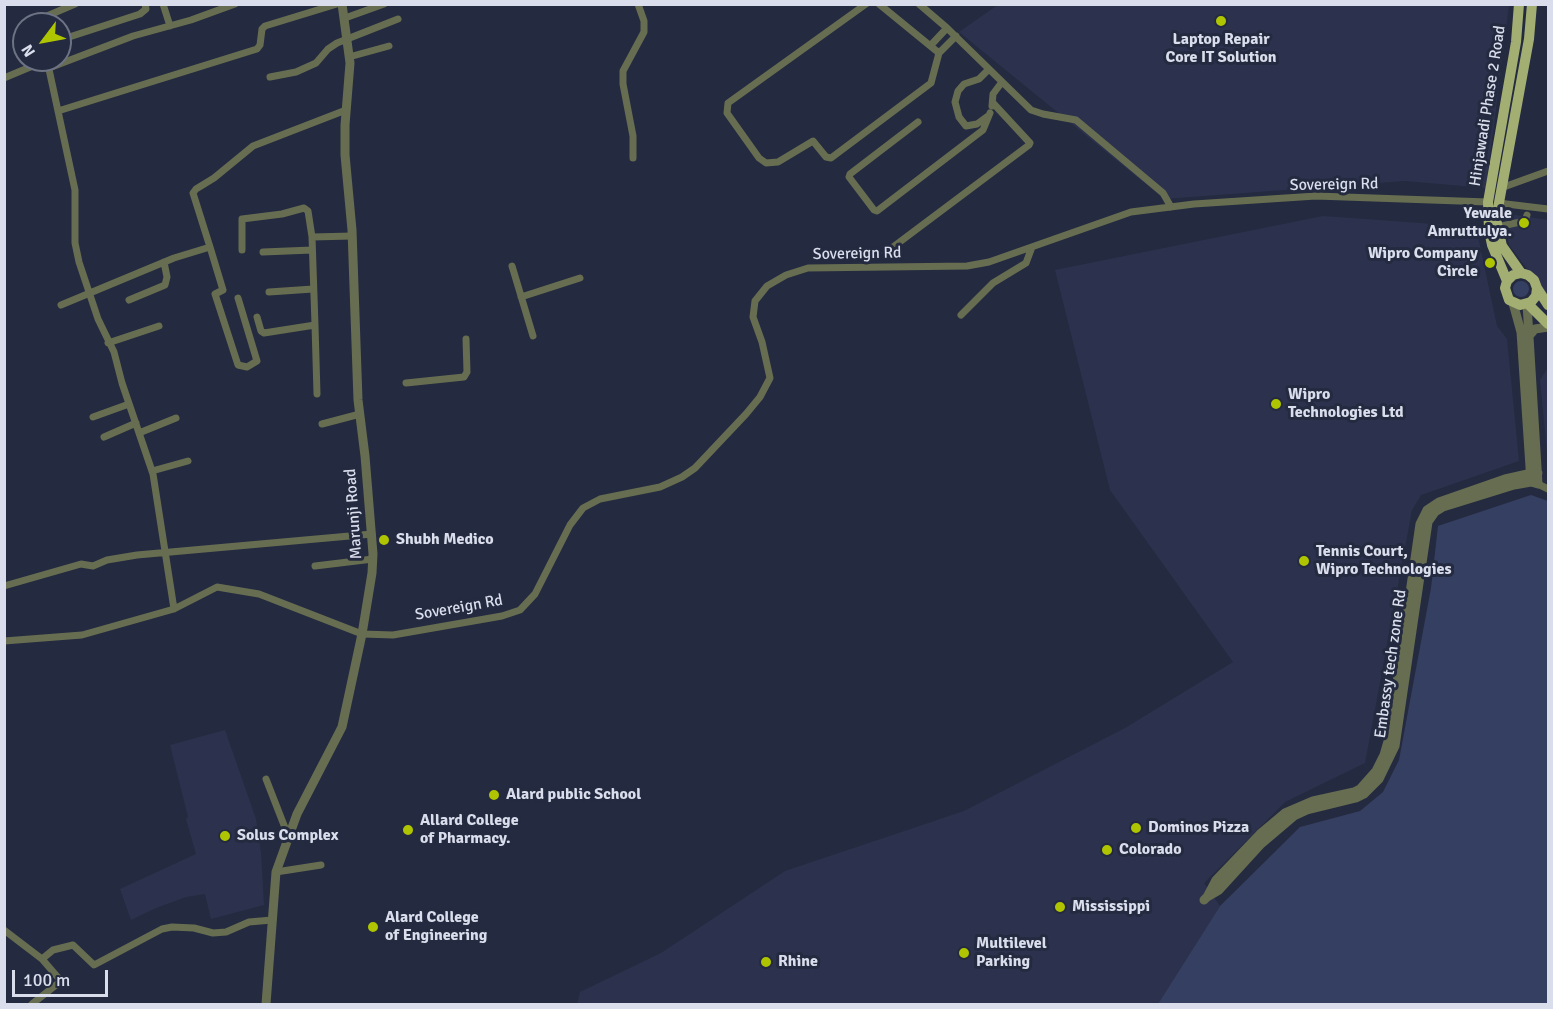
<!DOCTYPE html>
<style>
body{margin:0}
#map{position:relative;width:1553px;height:1009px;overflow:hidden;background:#242a3f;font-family:Signika,sans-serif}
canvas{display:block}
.frame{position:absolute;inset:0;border:6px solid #dadeec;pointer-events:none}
.north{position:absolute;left:12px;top:12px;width:60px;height:60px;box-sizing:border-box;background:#242a3f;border:2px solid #6d7284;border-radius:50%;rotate:238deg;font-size:16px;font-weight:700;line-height:24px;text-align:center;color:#dadeec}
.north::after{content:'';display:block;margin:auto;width:21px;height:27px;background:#b0c501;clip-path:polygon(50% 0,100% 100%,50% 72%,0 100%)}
.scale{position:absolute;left:12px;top:970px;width:96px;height:27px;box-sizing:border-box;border:3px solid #dadeec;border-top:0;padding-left:8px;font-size:18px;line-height:21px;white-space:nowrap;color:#dadeec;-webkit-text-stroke:4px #242a3f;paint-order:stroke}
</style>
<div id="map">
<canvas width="1553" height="1009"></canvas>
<div class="frame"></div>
<div class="north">N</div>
<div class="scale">100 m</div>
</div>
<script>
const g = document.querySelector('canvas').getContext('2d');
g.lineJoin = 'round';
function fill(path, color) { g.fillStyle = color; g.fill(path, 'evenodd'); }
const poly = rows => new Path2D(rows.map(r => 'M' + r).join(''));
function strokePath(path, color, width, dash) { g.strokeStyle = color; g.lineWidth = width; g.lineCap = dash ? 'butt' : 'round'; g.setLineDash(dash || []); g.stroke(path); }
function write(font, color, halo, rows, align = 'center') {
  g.font = font + ' Signika,sans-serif'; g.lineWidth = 6; g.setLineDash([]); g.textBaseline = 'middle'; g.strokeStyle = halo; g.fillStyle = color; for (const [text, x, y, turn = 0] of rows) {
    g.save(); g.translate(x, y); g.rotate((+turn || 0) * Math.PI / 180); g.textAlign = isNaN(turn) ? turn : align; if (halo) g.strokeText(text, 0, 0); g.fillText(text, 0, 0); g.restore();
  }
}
const built = poly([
 [999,4,1509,5,1486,188,1405,181,1164,199,959,32],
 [1503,213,1548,220,1548,296,1509,245],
 [1323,216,1476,227,1497,326,1507,339,1519,461,1421,495,1412,510,1365,763,1285,802,1204,883,1220,906,1158,1004,577,1004,580,992,661,953,785,871,964,811,1125,728,1233,662,1110,490,1055,270],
 [1548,368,1548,463,1540,380],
 [225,730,256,819,261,853,264,905,211,919,205,894,186,897,156,908,131,920,120,889,196,854,186,819,188,817,170,745]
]);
const green = poly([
 '1513 289a8 8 0 1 1 16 0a8 8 0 1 1-16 0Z',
 [1531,495,1548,501,1548,1004,1158,1004,1220,906,1300,827,1360,811,1383,792,1399,760,1431,588,1438,526]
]);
const minor = poly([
 [163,4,170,26],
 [866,4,728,103,727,113,759,158,766,163,778,162,813,141,826,157,831,158,931,83,939,53,879,4],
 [919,4,947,28,1031,110,1043,114,1076,120,1163,193,1171,207],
 [345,18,384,4],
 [41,24,40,19,75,4],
 [60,40,140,14,146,9,145,4],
 [931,45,947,28],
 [939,53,956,36],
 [349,57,389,46],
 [47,60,75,190,75,243,79,262,98,319,114,352,122,383,153,474,174,609],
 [49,68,133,36,191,20,235,4],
 [270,77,296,72,316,63,328,49,337,43,398,19],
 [4,78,47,60],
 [992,106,993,94,1002,82],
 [58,111,257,49,260,45,262,29,265,26,337,4],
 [988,116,977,124,966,126,959,117,955,102,958,91,964,84,979,79,989,69],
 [918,122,850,174,849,177,874,210,877,211,983,130,990,113],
 [633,158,633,136,623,84,623,71,644,32,644,21,638,4],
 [1501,188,1548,171],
 [1498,203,1548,209],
 [1497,227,1525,221,1527,215],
 [210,247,223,290,215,294,238,365,247,367,257,361,238,298],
 [242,250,242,219,282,214,304,208,308,211,312,237,352,236],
 [263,252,312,250],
 [885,253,1029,145,1030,143,993,103],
 [512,266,533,336],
 [269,292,313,289],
 [521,297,580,278],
 [129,300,165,285,167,277,164,262],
 [61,305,174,258,210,247,193,193,196,189,214,178,253,146,346,110],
 [961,315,993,283,1026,263,1032,247],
 [257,317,261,331,264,333,315,325,312,237],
 [315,325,317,394],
 [108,343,159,326],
 [406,383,464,377,467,372,466,339],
 [93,417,129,404],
 [322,424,360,414],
 [139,433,176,418],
 [104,437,136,423],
 [152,471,188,461],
 [1538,484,1548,489],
 [315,566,373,559],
 [4,586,81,564,93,566,107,560,137,555,372,534],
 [4,641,82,635,174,609,217,587,259,594,362,634,393,635,502,616,520,610,535,594,570,525,583,508,600,499,660,487,682,477,695,468,746,414,760,397,770,378,762,342,753,317,755,301,767,286,786,275,808,268,967,266,989,262,1131,212,1194,204,1316,196,1488,202],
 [266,779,289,838],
 [276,872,321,865],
 [4,930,42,959,61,981,32,1004],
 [42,959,53,950,73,945,94,965,162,929,172,927,194,928,213,933,226,932,249,922,272,920]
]);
const tertiary = poly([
 [1513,303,1521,332,1531,482,1538,484,1527,304],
 [1528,337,1535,329,1548,327],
 [1207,897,1219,890,1261,844,1294,816,1307,810,1356,798,1364,794,1379,779,1395,746,1428,522,1435,512,1443,507,1514,485,1531,482],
 [1204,900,1207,897,1216,880,1260,834,1285,813,1313,801,1354,792,1360,789,1376,771,1384,755,1389,738,1420,524,1427,510,1439,502,1505,479,1532,473,1538,473],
 [266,1004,276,872,297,814,342,727,362,634,372,573,373,554,365,456,358,400,352,230,345,155,345,125,350,63,342,4]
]);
const primary = poly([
 [1521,273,1502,246,1496,219,1529,39,1532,4],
 [1507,281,1492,245,1489,230,1488,202,1516,42,1519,4],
 [1537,288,1536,296,1531,302,1520,305,1509,300,1505,288,1507,281,1513,275,1521,273,1528,275,1534,280,1537,288,1548,305],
 [1528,304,1548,324]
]);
const markers = [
 [1221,21,6,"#b0c501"],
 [1524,223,6,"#b0c501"],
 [1490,263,6,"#b0c501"],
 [1276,404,6,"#b0c501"],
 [384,540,6,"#b0c501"],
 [1304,561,6,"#b0c501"],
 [494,795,6,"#b0c501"],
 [1136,828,6,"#b0c501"],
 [408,830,6,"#b0c501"],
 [225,836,6,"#b0c501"],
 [1107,850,6,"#b0c501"],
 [1060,907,6,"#b0c501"],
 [373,927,6,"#b0c501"],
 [964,953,6,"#b0c501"],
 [766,962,6,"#b0c501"]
];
const poiNames = [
 ["Laptop Repair",1221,40,"center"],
 ["Core IT Solution",1221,58,"center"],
 ["Yewale",1512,214,"right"],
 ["Amruttulya.",1512,232,"right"],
 ["Wipro Company",1478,254,"right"],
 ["Circle",1478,272,"right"],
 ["Wipro",1288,395],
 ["Technologies Ltd",1288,413],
 ["Shubh Medico",396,540],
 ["Tennis Court,",1316,552],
 ["Wipro Technologies",1316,570],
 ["Alard public School",506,795],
 ["Allard College",420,821],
 ["of Pharmacy.",420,839],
 ["Dominos Pizza",1148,828],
 ["Solus Complex",237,836],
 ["Colorado",1119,850],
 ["Mississippi",1072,907],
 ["Alard College",385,918],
 ["of Engineering",385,936],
 ["Multilevel",976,944],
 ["Parking",976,962],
 ["Rhine",778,962]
];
const streetNames = [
 ["Hinjawadi Phase 2 Road",1488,106,-81],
 ["Sovereign Rd",1334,185,-1],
 ["Sovereign Rd",857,254,-1],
 ["Marunji Road",354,514,-94],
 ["Sovereign Rd",459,608,-10],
 ["Embassy tech zone Rd",1391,664,-82]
];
fill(built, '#2c324d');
fill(green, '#353f61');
strokePath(minor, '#676d51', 7);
strokePath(tertiary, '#676d51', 9);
strokePath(primary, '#a3ae73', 10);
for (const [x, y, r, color] of markers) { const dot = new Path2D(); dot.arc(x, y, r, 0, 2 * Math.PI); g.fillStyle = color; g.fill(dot); strokePath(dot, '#242a3f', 2); }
write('bold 16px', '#dadeec', '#242a3f', poiNames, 'left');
write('16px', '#dadeec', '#242a3f', streetNames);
</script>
